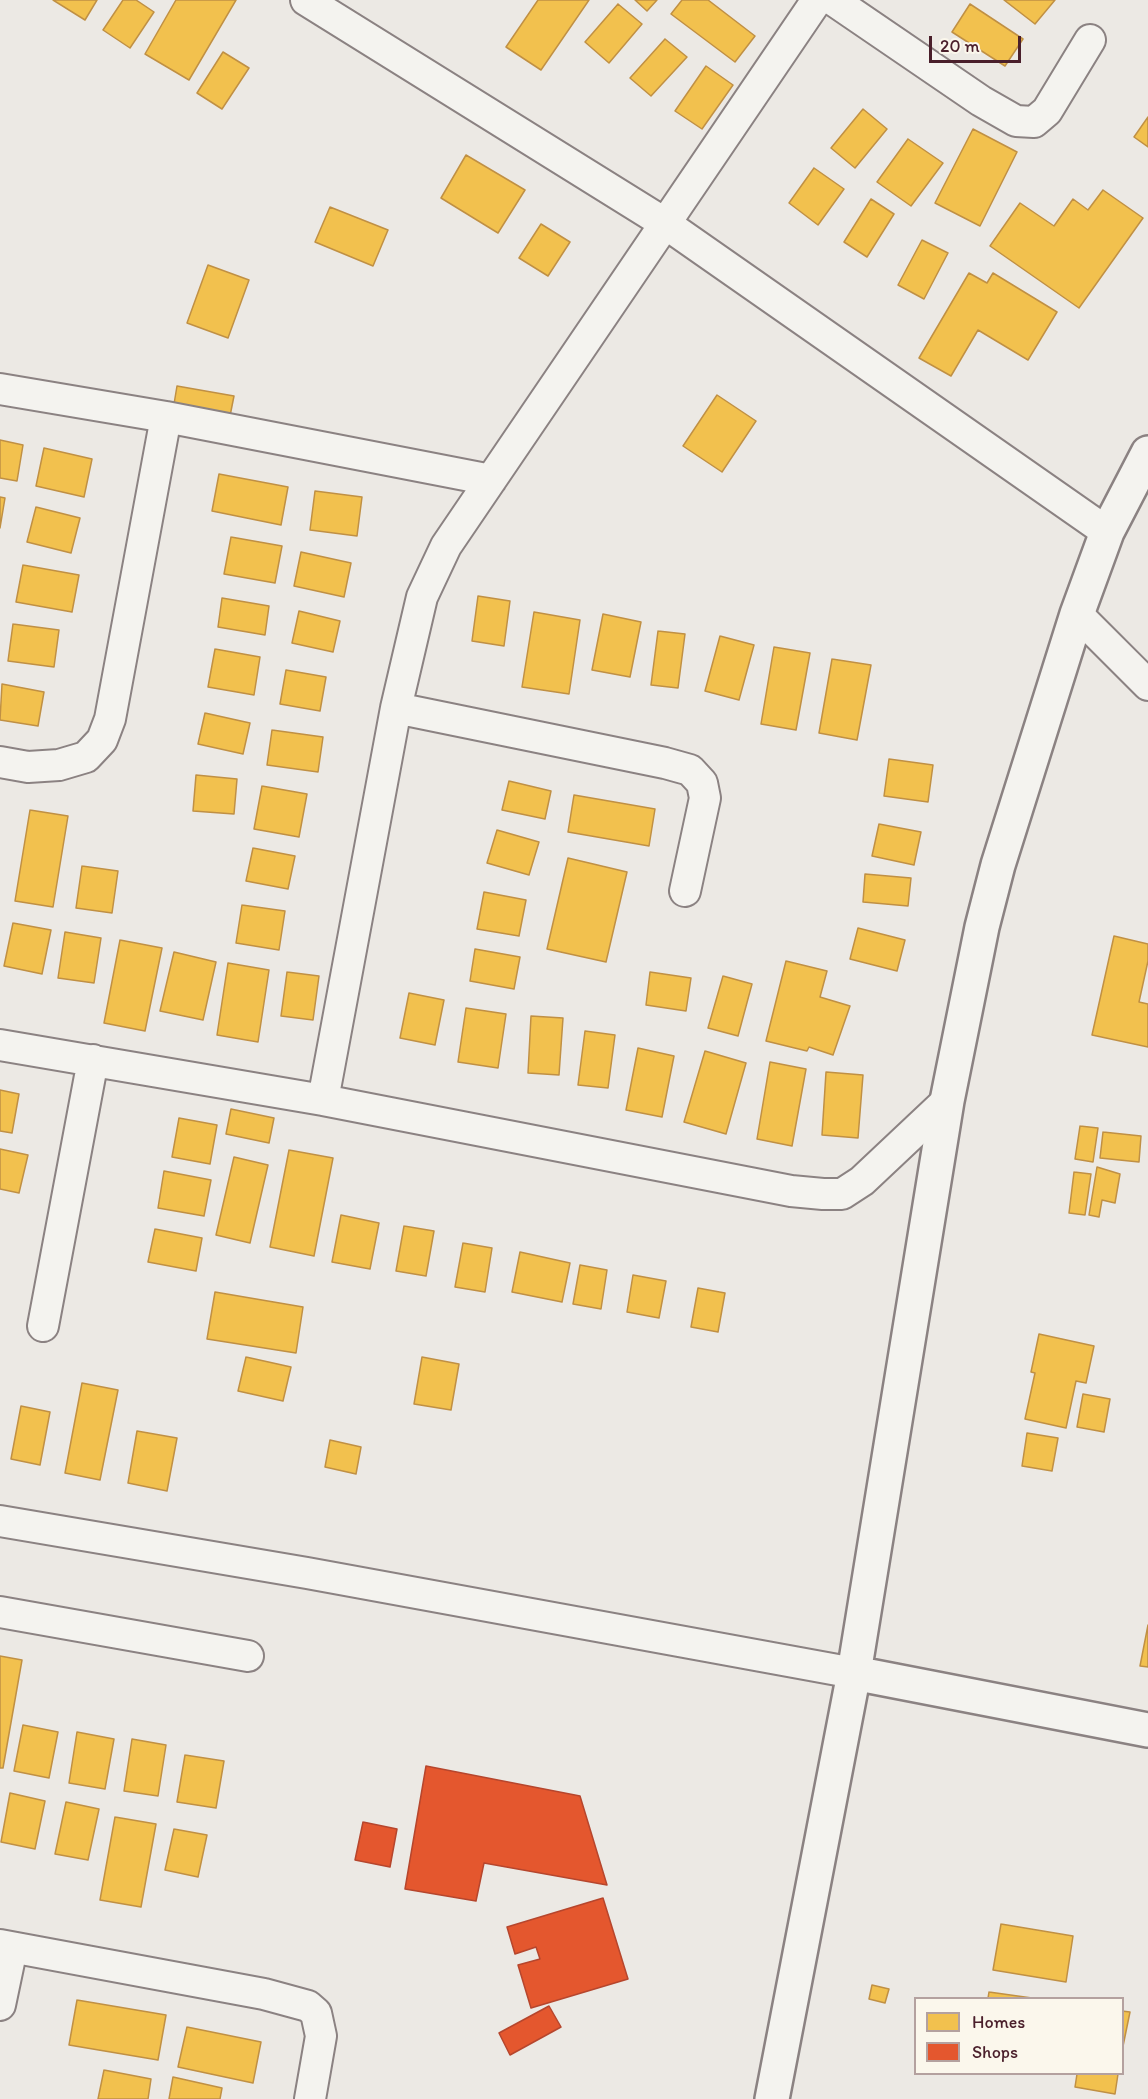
<!DOCTYPE html>
<style>
body{margin:0}
#map{position:relative;width:1148px;height:2099px;overflow:hidden;background:#ece9e4;font-family:Itim,sans-serif}
canvas{display:block}
.legend{position:absolute;left:914px;top:1997px;width:210px;height:78px;box-sizing:border-box;background:#fbf7ec;border:2px solid #b4a19f;margin:0;padding:8px 10px;list-style:none;font-size:18px;color:#4a1f2b}
.legend li{display:flex;align-items:center;gap:12px;height:30px}
.legend b{width:30px;border:2px solid #b4a19f}
.scale{position:absolute;left:929px;top:36px;width:92px;height:27px;box-sizing:border-box;border:3px solid #4a1f2b;border-top:0;padding-left:8px;font-size:18px;line-height:21px;white-space:nowrap;color:#4a1f2b;-webkit-text-stroke:4px #fbf7ec;paint-order:stroke}
</style>
<div id="map">
<canvas width="1148" height="2099"></canvas>
<ul class="legend">
<li><b style="height:16px;background:#f2c14e"></b>Homes</li>
<li><b style="height:16px;background:#e4572e"></b>Shops</li>
</ul>
<div class="scale">20 m</div>
</div>
<script>
const g = document.querySelector('canvas').getContext('2d');
g.lineJoin = 'round';
function fill(path, color) { g.fillStyle = color; g.fill(path, 'evenodd'); }
const poly = rows => new Path2D(rows.map(r => 'M' + r).join(''));
function strokePath(path, color, width, dash) { g.strokeStyle = color; g.lineWidth = width; g.lineCap = dash ? 'butt' : 'round'; g.setLineDash(dash || []); g.stroke(path); }
const homes = poly([
 [53,0,97,0,85,20,53,0],
 [123,0,136,0,154,12,130,48,103,30,123,0],
 [176,0,236,0,189,80,145,54,176,0],
 [538,0,589,0,541,70,506,47,538,0],
 [635,0,657,0,647,11,635,0],
 [682,0,708,0,755,36,735,62,671,14,682,0],
 [1004,0,1055,0,1035,24,1004,0],
 [618,4,642,24,609,63,585,42,618,4],
 [970,4,1023,39,1005,66,952,32,970,4],
 [665,39,687,57,651,96,630,78,665,39],
 [223,52,249,68,222,109,197,93,223,52],
 [706,66,733,85,702,129,675,111,706,66],
 [863,109,887,129,855,168,831,148,863,109],
 [1148,117,1148,147,1134,137,1148,117],
 [973,129,1017,152,980,226,935,203,973,129],
 [908,139,943,163,911,206,877,182,908,139],
 [466,155,525,190,498,233,441,198,466,155],
 [814,168,844,189,818,225,789,203,814,168],
 [1103,190,1143,218,1079,308,990,246,1020,203,1054,226,1073,199,1088,210,1103,190],
 [871,199,894,214,867,257,844,242,871,199],
 [330,207,388,230,373,266,315,242,330,207],
 [541,224,570,242,548,276,519,258,541,224],
 [922,240,948,253,924,299,898,285,922,240],
 [208,265,249,280,228,338,187,323,208,265],
 [969,273,987,283,993,273,1057,312,1028,360,978,330,951,376,919,358,969,273],
 [177,386,234,396,229,421,173,410,177,386],
 [717,395,756,421,722,472,683,446,717,395],
 [0,440,23,445,17,481,0,478,0,440],
 [44,448,92,459,84,497,36,486,44,448],
 [219,474,288,487,281,525,212,511,219,474],
 [315,491,362,497,357,536,310,530,315,491],
 [0,497,5,498,0,528,0,497],
 [36,507,80,518,71,553,27,542,36,507],
 [231,537,282,546,275,583,224,574,231,537],
 [301,552,351,563,344,597,294,586,301,552],
 [23,565,79,575,72,612,16,602,23,565],
 [478,596,510,601,504,646,472,641,478,596],
 [222,598,269,606,265,635,218,627,222,598],
 [299,611,340,621,333,652,292,643,299,611],
 [534,612,580,620,569,694,522,687,534,612],
 [603,614,641,622,630,677,592,670,603,614],
 [13,624,59,630,54,667,8,661,13,624],
 [658,631,685,634,678,688,651,685,658,631],
 [720,636,754,645,739,700,705,691,720,636],
 [774,647,810,653,796,730,761,724,774,647],
 [215,649,260,657,254,695,208,687,215,649],
 [832,659,871,665,857,740,819,733,832,659],
 [286,670,326,677,320,711,280,704,286,670],
 [2,684,44,692,38,726,0,720,2,684],
 [205,713,250,723,243,754,198,744,205,713],
 [272,730,323,737,318,772,267,765,272,730],
 [889,759,933,765,928,802,884,796,889,759],
 [196,775,237,779,234,814,193,811,196,775],
 [509,781,551,791,545,819,502,810,509,781],
 [262,786,307,794,299,837,254,829,262,786],
 [574,795,655,809,649,846,568,832,574,795],
 [30,810,68,816,53,907,15,901,30,810],
 [879,824,921,832,914,865,872,856,879,824],
 [497,830,539,842,529,875,487,863,497,830],
 [253,848,295,856,288,889,246,881,253,848],
 [568,858,627,872,606,962,547,949,568,858],
 [82,866,118,871,112,913,76,908,82,866],
 [865,874,911,878,908,906,863,902,865,874],
 [484,892,526,900,519,936,477,929,484,892],
 [242,905,285,911,279,950,236,943,242,905],
 [13,923,51,930,42,974,4,966,13,923],
 [858,928,905,940,897,971,850,959,858,928],
 [65,932,101,938,94,983,58,978,65,932],
 [1114,936,1148,944,1148,961,1139,1002,1148,1004,1148,1047,1092,1035,1114,936],
 [120,940,162,948,145,1031,104,1023,120,940],
 [475,949,520,957,514,989,470,981,475,949],
 [174,952,216,962,203,1020,160,1011,174,952],
 [786,961,827,971,820,997,850,1006,833,1055,809,1047,807,1051,766,1041,786,961],
 [228,963,269,970,258,1042,217,1035,228,963],
 [287,972,319,976,313,1020,281,1016,287,972],
 [650,972,691,978,686,1011,646,1005,650,972],
 [723,976,752,984,738,1036,708,1028,723,976],
 [409,993,444,1000,435,1045,400,1038,409,993],
 [466,1008,506,1014,498,1068,458,1062,466,1008],
 [531,1016,563,1018,559,1075,528,1073,531,1016],
 [585,1031,615,1035,608,1088,578,1085,585,1031],
 [638,1048,674,1056,662,1117,626,1110,638,1048],
 [705,1051,746,1063,726,1134,684,1122,705,1051],
 [770,1062,806,1069,792,1146,757,1139,770,1062],
 [826,1072,863,1075,858,1138,822,1135,826,1072],
 [0,1090,19,1094,12,1133,0,1131,0,1090],
 [231,1109,274,1118,269,1143,226,1134,231,1109],
 [179,1118,217,1125,210,1164,172,1157,179,1118],
 [1080,1126,1098,1128,1093,1162,1075,1159,1080,1126],
 [1103,1132,1141,1136,1139,1162,1100,1158,1103,1132],
 [0,1149,28,1155,19,1193,0,1189,0,1149],
 [289,1150,333,1158,314,1256,270,1247,289,1150],
 [234,1157,268,1165,250,1243,216,1235,234,1157],
 [1097,1167,1120,1174,1115,1203,1102,1200,1099,1217,1089,1215,1097,1167],
 [164,1171,211,1180,204,1216,158,1208,164,1171],
 [1074,1172,1091,1174,1085,1215,1069,1213,1074,1172],
 [341,1215,379,1223,370,1269,332,1262,341,1215],
 [404,1226,434,1231,426,1276,396,1271,404,1226],
 [155,1229,202,1238,196,1271,148,1262,155,1229],
 [463,1243,492,1248,485,1292,455,1287,463,1243],
 [520,1252,570,1263,562,1302,512,1292,520,1252],
 [580,1265,607,1270,601,1309,573,1304,580,1265],
 [633,1275,666,1281,659,1318,627,1312,633,1275],
 [698,1288,725,1293,718,1332,691,1327,698,1288],
 [215,1292,303,1307,296,1353,207,1339,215,1292],
 [1039,1334,1094,1346,1086,1383,1076,1381,1066,1428,1025,1419,1035,1373,1031,1372,1039,1334],
 [246,1357,291,1367,283,1401,238,1391,246,1357],
 [422,1357,459,1364,451,1410,414,1404,422,1357],
 [82,1383,118,1390,100,1480,65,1473,82,1383],
 [1083,1394,1110,1399,1104,1432,1077,1427,1083,1394],
 [21,1406,50,1412,40,1465,11,1459,21,1406],
 [137,1431,177,1438,167,1491,128,1483,137,1431],
 [1027,1433,1058,1438,1052,1471,1022,1466,1027,1433],
 [330,1440,361,1447,356,1474,325,1467,330,1440],
 [1148,1625,1148,1667,1140,1666,1148,1625],
 [0,1656,22,1660,3,1768,0,1768,0,1656],
 [23,1725,58,1732,49,1778,14,1771,23,1725],
 [77,1732,114,1739,105,1789,69,1783,77,1732],
 [132,1739,166,1745,158,1796,124,1791,132,1739],
 [185,1755,224,1761,216,1808,177,1802,185,1755],
 [10,1793,45,1801,35,1849,1,1842,10,1793],
 [66,1802,99,1809,88,1860,55,1854,66,1802],
 [115,1817,156,1824,141,1907,100,1900,115,1817],
 [174,1829,207,1835,198,1877,165,1870,174,1829],
 [1001,1924,1073,1936,1066,1982,993,1970,1001,1924],
 [872,1985,889,1989,885,2003,869,1999,872,1985],
 [989,1992,1032,1998,988,1998,989,1992],
 [77,2000,166,2015,158,2060,69,2045,77,2000],
 [1122,2011,1130,2012,1122,2051,1122,2011],
 [187,2027,261,2042,253,2083,178,2067,187,2027],
 [104,2070,151,2079,148,2099,98,2099,104,2070],
 [1077,2074,1118,2074,1115,2094,1075,2087,1077,2074],
 [173,2077,222,2088,220,2099,169,2099,173,2077]
]);
const shops = poly([
 [426,1766,580,1796,607,1885,484,1863,476,1901,405,1889,426,1766],
 [363,1822,397,1829,390,1867,355,1860,363,1822],
 [603,1898,628,1979,531,2008,518,1965,540,1959,536,1947,515,1954,507,1927,603,1898],
 [549,2006,561,2027,510,2055,499,2033,549,2006]
]);
const street = poly([
 [306,0,666,224,1107,532],
 [833,0,981,101,1016,121,1034,122,1047,111,1090,40],
 [0,389,166,417,491,480],
 [1077,614,1148,685],
 [396,708,665,763,690,770,702,783,705,798,685,891],
 [0,762,28,767,59,765,86,757,102,740,110,719,166,417],
 [0,1045,323,1100,791,1191,823,1194,842,1194,862,1181,947,1101],
 [323,1100,396,708,422,597,446,546,817,0],
 [43,1326,93,1060],
 [0,1521,307,1573,854,1673],
 [0,1612,248,1656],
 [0,1945,264,1994,308,2006,316,2013,321,2036,310,2099],
 [0,2005,12,1948]
]);
const secondary = poly([
 [854,1673,1148,1730],
 [772,2099,854,1673,947,1101,982,927,998,865,1077,614,1107,532,1148,453]
]);
fill(homes, '#f2c14e');
strokePath(homes, '#c09044', 1.5);
fill(shops, '#e4572e');
strokePath(shops, '#b6462d', 1.5);
strokePath(street, '#8b8282', 34);
strokePath(secondary, '#8b8282', 38);
strokePath(street, '#f4f3ef', 30);
strokePath(secondary, '#f4f3ef', 33);
</script>
